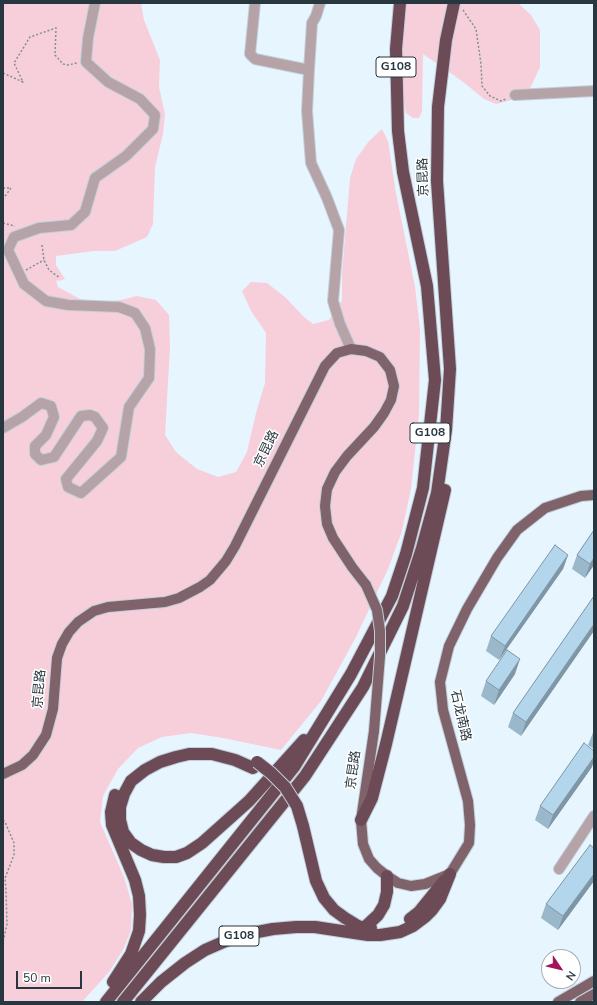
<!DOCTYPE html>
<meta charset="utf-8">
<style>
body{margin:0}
#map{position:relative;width:597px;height:1005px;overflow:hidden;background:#e7f5fe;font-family:"Nunito Sans",sans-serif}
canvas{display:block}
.frame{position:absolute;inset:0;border:4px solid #28363f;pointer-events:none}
.north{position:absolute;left:541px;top:949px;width:40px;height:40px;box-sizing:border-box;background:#fff;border:1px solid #a9afb2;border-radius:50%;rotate:125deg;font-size:11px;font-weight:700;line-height:16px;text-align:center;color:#28363f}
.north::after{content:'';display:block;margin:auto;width:14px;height:18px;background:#a21359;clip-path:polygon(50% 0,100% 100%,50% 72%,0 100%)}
.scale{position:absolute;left:16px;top:971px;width:66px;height:18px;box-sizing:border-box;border:2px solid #28363f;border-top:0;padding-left:5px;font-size:12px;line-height:14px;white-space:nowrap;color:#28363f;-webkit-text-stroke:3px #fff;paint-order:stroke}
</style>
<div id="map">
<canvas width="597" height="1005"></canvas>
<div class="frame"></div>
<div class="north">N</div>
<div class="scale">50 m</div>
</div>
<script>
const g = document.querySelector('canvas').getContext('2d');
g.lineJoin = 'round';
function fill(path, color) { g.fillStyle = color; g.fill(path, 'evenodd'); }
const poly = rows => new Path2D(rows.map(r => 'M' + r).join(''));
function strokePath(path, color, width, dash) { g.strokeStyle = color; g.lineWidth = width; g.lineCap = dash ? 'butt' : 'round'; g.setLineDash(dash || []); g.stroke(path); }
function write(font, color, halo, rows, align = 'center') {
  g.font = font + ' "Nunito Sans","Noto Sans SC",sans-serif'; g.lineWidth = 3; g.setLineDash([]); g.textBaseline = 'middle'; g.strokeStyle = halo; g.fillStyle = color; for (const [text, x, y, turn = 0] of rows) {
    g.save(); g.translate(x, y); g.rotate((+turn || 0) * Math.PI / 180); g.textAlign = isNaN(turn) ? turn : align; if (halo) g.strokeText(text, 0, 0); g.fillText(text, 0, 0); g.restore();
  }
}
const green = poly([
 [3,3,141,3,144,20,160,60,159,87,165,114,163,134,155,167,153,224,147,237,115,251,94,251,56,256,56,265,65,279,59,281,56,280,58,287,80,299,103,302,121,300,137,296,156,300,169,315,170,347,165,435,176,452,197,469,218,477,236,472,247,452,256,413,265,383,266,333,251,311,242,291,251,282,267,283,285,297,304,317,313,324,329,320,342,300,342,273,350,178,356,159,369,141,382,129,388,141,396,193,415,287,420,329,419,414,411,489,402,531,388,569,356,637,321,701,281,750,223,738,191,733,162,737,138,748,118,769,103,796,100,822,124,877,132,904,131,930,123,950,109,972,82,1002,3,1002],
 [405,3,518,3,531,15,540,30,540,67,528,93,519,98,496,104,484,99,462,81,423,54,422,111,419,118,413,118,406,113,404,104,401,67]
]);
const path = poly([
 [463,10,476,29,481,64,482,86,490,96,501,101,506,99],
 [3,73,23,82,14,63,30,37,56,28,55,55,63,64,68,65,77,63],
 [3,188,11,188,3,199],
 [3,223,15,226],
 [42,245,44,260,49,270,60,278],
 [26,270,44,260],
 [3,820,5,822,14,843,14,855,5,878,6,890,7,924,3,942]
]);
const minor = poly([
 [255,3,250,54,255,59,309,70],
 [320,3,316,16,312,23,309,70,307,111,311,163,327,198,339,230,333,301,340,324,351,349],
 [515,95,594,91],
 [3,428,22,417,41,403,51,406,54,417,46,435,35,446,35,454,41,460,54,457,81,416,90,415,95,417,103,428,97,441,66,479,68,487,81,493,121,457,129,407,149,378,150,349,145,328,135,313,119,307,68,305,46,301,24,284,8,250,14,237,39,228,71,225,85,212,95,178,126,156,153,129,155,115,140,99,108,82,86,62,88,38,95,3],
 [559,869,594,816]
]);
const major = poly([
 [374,731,361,820,363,844,369,859,377,868,387,876,398,883,411,886,425,884,450,874,469,843,470,825,468,801,443,710,440,682,449,646,467,609,497,558,517,530,545,508,581,496,594,495],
 [3,774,22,765,33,755,46,735,53,709,57,658,62,644,69,632,78,622,94,611,108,607,165,602,179,598,200,587,210,580,226,561,235,546,325,366,337,353,351,349,366,351,380,357,390,370,394,386,391,400,384,413,374,427,347,456,335,472,327,489,325,506,327,524,333,538,352,567,366,585],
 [558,1002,594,981],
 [580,1002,594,994]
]);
const highway = poly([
 [253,768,235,760,212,754,189,754,176,757,160,762,145,770,131,781,124,794,120,807,120,820,123,832,131,843,141,850,152,855,164,857,176,857,187,853,202,843,249,801,304,740],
 [361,820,372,798,386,744,445,490],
 [303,826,316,881,324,898,334,910,345,918,358,926,364,928,371,928],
 [410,919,419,912,444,881],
 [364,928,378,915,384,905,387,892,387,876],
 [113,982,131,954,139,931,140,915,139,896,135,880,112,825,111,812,115,795],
 [106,1002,294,767,351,674,392,596,406,554,423,488,435,380,427,286,403,172,398,131,396,49,400,3],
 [123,1002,305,776,363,687,403,606,422,548,437,493,446,430,450,369,437,181,438,107,446,40,454,3],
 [141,1002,161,982,185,963,205,950,228,940,252,933,273,929,296,927,315,927,368,935,380,935,400,932,413,926,425,917,432,910,440,899,450,874]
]);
const majorBridge = poly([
 [366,585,377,610,380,631,380,656,374,731]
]);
const highwayBridge = poly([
 [257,762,271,773,285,787,297,806,303,826]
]);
const wall = poly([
 [594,530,594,565,585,578,572,569,577,555],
 [568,555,563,569,499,660,486,651,491,636],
 [594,596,521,736,508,727,513,713],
 [515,674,494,705,481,696,486,681],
 [594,730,594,749,588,745],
 [592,767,548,829,535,820,540,806],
 [594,848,594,881,558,930,541,918,546,904]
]);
const shadedWall = poly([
 [568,555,563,569,499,660,505,646],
 [594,558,594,565,585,578,590,564],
 [594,624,594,631,521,736,526,722],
 [520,659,515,674,494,705,499,690],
 [594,757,594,761,592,767,548,829,553,815],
 [594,874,594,881,558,930,563,916]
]);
const building = poly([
 [594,530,594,558,590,564,577,555,594,530],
 [555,545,568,555,505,646,491,636,555,545],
 [594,596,594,624,526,722,513,713,594,596],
 [507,650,520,659,499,690,486,681,507,650],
 [584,743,594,751,594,757,553,815,540,806,584,743],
 [590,845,594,848,594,874,563,916,546,904,590,845]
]);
const shields = [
 [396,67,40],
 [430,433,40],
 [239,936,40]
];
const shieldNames = [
 ["G108",396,67],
 ["G108",430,433],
 ["G108",239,936]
];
const streetNames = [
 ["京昆路",424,177,-92],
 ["京昆路",267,449,-64],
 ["京昆路",40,689,-85],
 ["石龙南路",460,716,77],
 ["京昆路",354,770,-82]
];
fill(green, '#f7cfdb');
strokePath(minor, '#c1cfd8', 12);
strokePath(major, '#c1cfd8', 12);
strokePath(highway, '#c1cfd8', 14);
strokePath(path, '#818f98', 1.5, [2, 2]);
strokePath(minor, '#b5a3a8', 10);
strokePath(major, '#80626b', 10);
strokePath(highway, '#6d4b56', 12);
strokePath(majorBridge, '#c1cfd8', 12, []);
strokePath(highwayBridge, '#c1cfd8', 14, []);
strokePath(majorBridge, '#80626b', 10);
strokePath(highwayBridge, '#6d4b56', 12);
fill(wall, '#9bb8cb');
fill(shadedWall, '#7e96a5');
fill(building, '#b4d6ec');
strokePath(building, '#7e96a5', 1);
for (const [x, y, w] of shields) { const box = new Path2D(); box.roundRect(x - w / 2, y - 10, w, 20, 3); g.fillStyle = '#fff'; g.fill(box); strokePath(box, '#28363f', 1); }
write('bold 12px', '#28363f', null, shieldNames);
write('13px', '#28363f', '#fff', streetNames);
</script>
